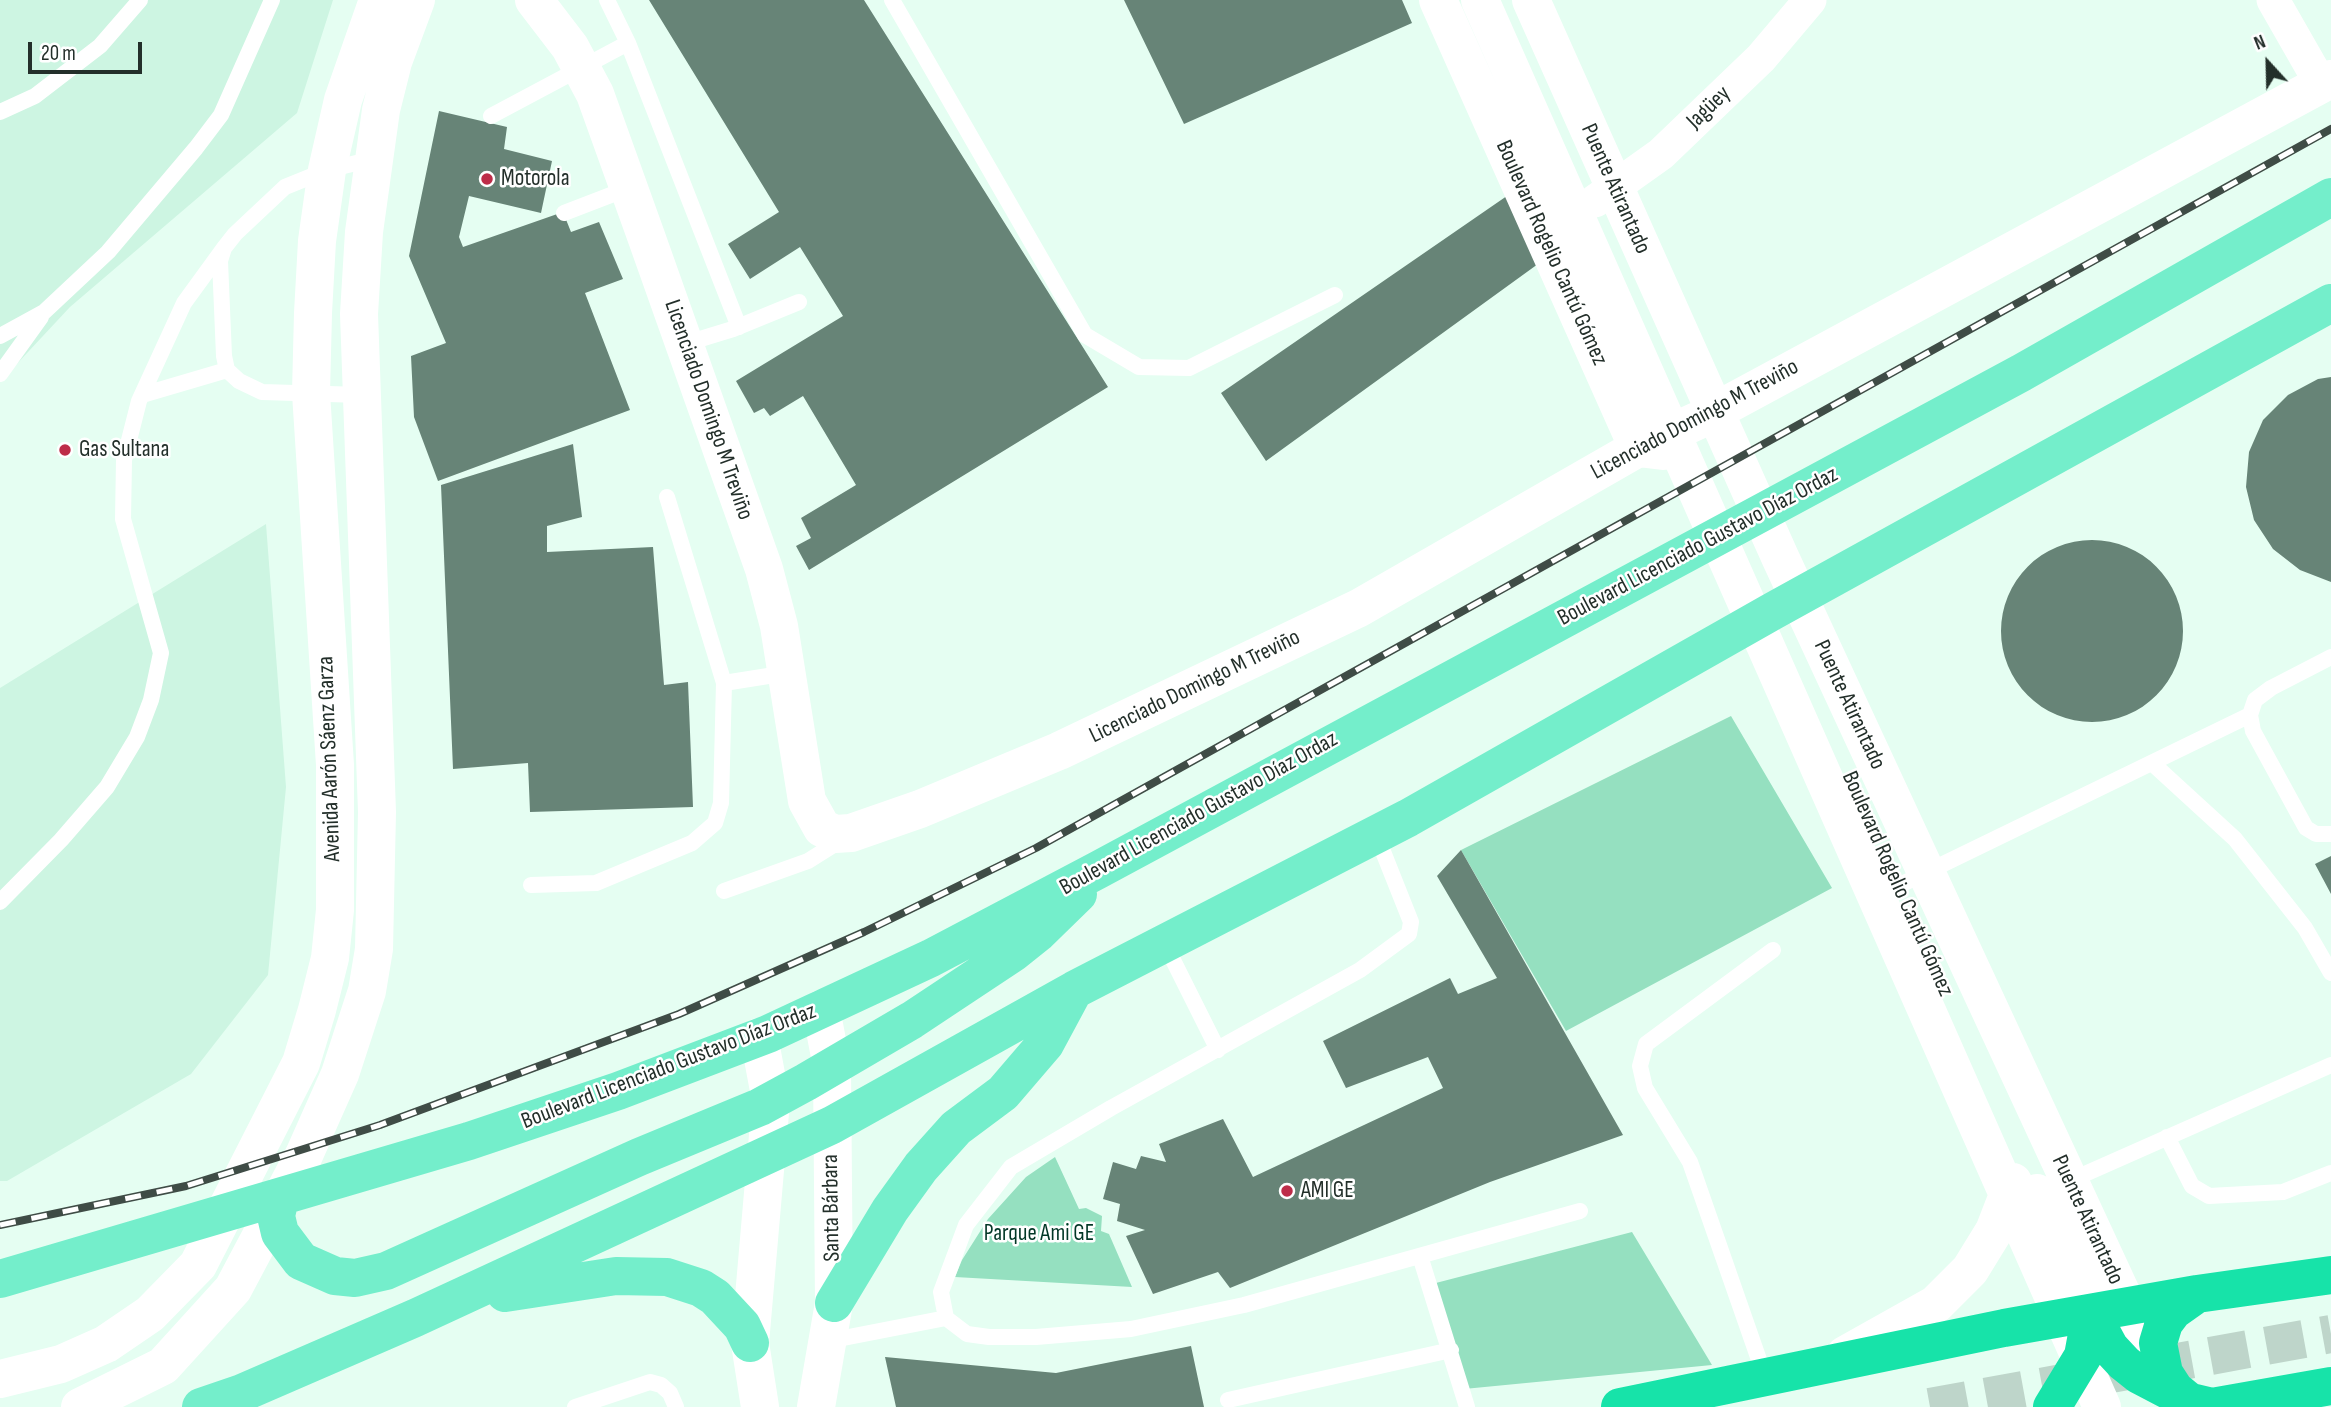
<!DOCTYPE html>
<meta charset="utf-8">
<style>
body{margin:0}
#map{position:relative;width:2331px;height:1407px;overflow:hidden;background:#e5fef2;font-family:"Sofia Sans Condensed",sans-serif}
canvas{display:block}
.north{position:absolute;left:2233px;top:28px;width:70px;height:70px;-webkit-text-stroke:5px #fff;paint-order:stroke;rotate:338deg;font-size:19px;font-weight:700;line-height:28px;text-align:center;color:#232f2a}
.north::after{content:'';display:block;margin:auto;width:24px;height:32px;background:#232f2a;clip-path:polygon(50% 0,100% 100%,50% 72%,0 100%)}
.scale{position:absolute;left:28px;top:42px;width:114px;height:32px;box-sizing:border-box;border:4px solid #232f2a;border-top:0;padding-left:9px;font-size:21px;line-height:24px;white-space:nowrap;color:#232f2a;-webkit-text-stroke:5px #fff;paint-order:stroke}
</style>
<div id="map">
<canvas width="2331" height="1407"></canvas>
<div class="north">N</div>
<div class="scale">20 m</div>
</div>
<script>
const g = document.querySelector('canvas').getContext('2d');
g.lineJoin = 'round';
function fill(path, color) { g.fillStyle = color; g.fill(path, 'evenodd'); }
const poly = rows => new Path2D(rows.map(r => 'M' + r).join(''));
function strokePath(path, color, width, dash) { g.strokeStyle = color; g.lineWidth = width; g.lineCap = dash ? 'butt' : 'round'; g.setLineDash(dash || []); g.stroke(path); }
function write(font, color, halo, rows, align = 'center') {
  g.font = font + ' "Sofia Sans Condensed",sans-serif'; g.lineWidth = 5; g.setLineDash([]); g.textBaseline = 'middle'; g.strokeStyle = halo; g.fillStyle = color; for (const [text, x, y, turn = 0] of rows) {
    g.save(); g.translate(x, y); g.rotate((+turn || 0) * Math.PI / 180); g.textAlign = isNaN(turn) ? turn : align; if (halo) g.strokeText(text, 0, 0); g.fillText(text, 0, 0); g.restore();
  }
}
const built = poly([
 [0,0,333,0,297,113,70,307,0,382],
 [266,524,286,787,268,975,191,1074,7,1181,0,1181,0,688]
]);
const green = poly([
 [1731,716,1832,888,1566,1031,1461,850],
 [1055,1157,1079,1209,1086,1208,1102,1216,1101,1231,1109,1234,1132,1287,955,1277,962,1260,988,1219,1026,1177],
 [1632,1232,1712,1365,1464,1389,1432,1284]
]);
const building = poly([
 [649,0,864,0,1108,387,809,570,796,546,811,538,801,518,856,485,803,396,770,416,764,408,754,413,736,381,843,316,800,247,750,279,728,244,779,212],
 [1124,0,1402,0,1412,23,1184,124],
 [439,111,507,127,504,149,552,161,541,213,469,196,459,237,463,247,563,212,571,232,599,222,623,279,585,293,630,410,438,481,414,417,411,356,446,343,409,256],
 [1517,189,1549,256,1266,461,1221,393],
 [2331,377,2331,582,2300,570,2273,549,2254,520,2246,487,2249,452,2263,420,2288,395,2318,379],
 [573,444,582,517,547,526,547,552,653,547,664,685,688,682,693,807,530,812,528,763,453,769,441,485],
 '2001 631a91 91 0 1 1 182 0a91 91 0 1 1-182 0Z',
 [1461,850,1623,1135,1490,1182,1230,1288,1218,1272,1153,1294,1126,1236,1145,1230,1117,1221,1120,1204,1103,1199,1113,1162,1136,1169,1141,1156,1166,1162,1159,1144,1223,1119,1253,1177,1443,1088,1428,1057,1346,1088,1323,1041,1450,978,1458,994,1497,978,1437,876],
 [2331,856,2331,894,2315,864],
 [1191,1346,1204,1407,896,1407,885,1357,1056,1373]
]);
const highwayTunnel = poly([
 [1930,1407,2331,1334]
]);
const lane = poly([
 [892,0,1085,335,1139,367,1189,368,1335,295],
 [628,43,739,327],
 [0,112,35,96,100,46,140,0],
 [491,116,628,43,607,0],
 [564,213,629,188],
 [0,336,44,312,108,252,196,148,221,115,272,0],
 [684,344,733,329,799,302],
 [0,374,41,317],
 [142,395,227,370],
 [361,395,262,392,239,381,227,370,224,356,220,261,224,248,235,234,285,187,327,170,373,159],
 [667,497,724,683,787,673],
 [2331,657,2271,688,2255,700,2250,715,2253,731,2306,828,2316,834,2331,834],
 [2152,763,2235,839,2305,928,2331,973],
 [1376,834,1411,922,1409,934,1360,970,1111,1108,1011,1167,966,1225,941,1292,946,1318,967,1334,989,1337,1036,1337,1131,1329,1244,1305,1580,1211],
 [531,885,596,883,692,843,715,823,721,803,724,683],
 [1898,886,2250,715],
 [724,891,808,861,843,839],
 [0,902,61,840,107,787,137,737,151,700,161,653,123,519,124,460,139,401,184,303,224,248],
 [1165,944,1218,1050],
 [2167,1137,2192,1186,2209,1196,2283,1192,2331,1173],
 [2069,1181,2331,1065],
 [1420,1256,1467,1407],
 [828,1341,946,1318],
 [1765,1377,1690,1162,1645,1088,1640,1066,1646,1044,1773,950],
 [1228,1400,1451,1350],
 [575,1407,650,1382,661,1385,670,1393,676,1407]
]);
const street = poly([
 [2273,0,2321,84],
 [1595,201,1661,154,1761,58,1810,0]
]);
const secondary = poly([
 [534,0,570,47,595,94,646,236,764,569,779,626,807,801,822,828,835,834,851,833,920,809,1059,751,1359,608,1638,448,1699,420,2331,79],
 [1438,0,1638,448,1663,451],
 [1480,0,2102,1407],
 [1531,0,1780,557,2163,1383],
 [759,1037,771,1101,750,1343,760,1407],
 [2037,1193,2091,1313],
 [1845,1355,1936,1304,1970,1270,1994,1231,2013,1182],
 [0,1379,61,1364,106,1344,150,1314,198,1265,301,1063,317,1010,330,958,335,910,335,765,311,393,313,313,317,241,327,170,343,100,378,0],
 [80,1407,163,1366,233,1289,304,1155,340,1074,367,991,374,949,377,812,359,314,364,232,381,110,393,62,416,0],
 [816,1407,834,1303,832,1067,821,1009]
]);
const primary = poly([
 [280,1198,276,1216,280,1233,301,1261,335,1276,355,1278,386,1271,639,1157,760,1107,806,1082,912,1020,1013,953,1038,933,1078,894],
 [0,1279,469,1141,618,1091,768,1034,931,958,1098,870,2021,373,2331,197],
 [505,1293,616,1276,667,1277,701,1288,715,1297,742,1326,750,1343],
 [834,1303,890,1210,921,1167,956,1128,1003,1093,1045,1044,1074,990],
 [201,1407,242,1393,415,1318,832,1125,1074,990,1408,818,1773,611,2331,303]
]);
const highway = poly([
 [2091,1313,2110,1348,2124,1363,2139,1375,2191,1402,2212,1407,2331,1386],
 [2186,1399,2175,1390,2164,1373,2158,1343,2164,1323,2173,1311,2197,1294],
 [1620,1407,2004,1328,2197,1294,2331,1275],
 [2052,1407,2083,1356,2091,1313]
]);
const rail = poly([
 [0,1225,186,1186,380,1125,679,1014,864,932,1036,848,2331,129]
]);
const markers = [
 [487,179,7,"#bd2c48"],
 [65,450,7,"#bd2c48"],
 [1287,1191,7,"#bd2c48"]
];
const streetNames = [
 ["Jagüey",1709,108,-44],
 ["Puente Atirantado",1615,189,66],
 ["Boulevard Rogelio Cantú Gómez",1551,253,66],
 ["Licenciado Domingo M Treviño",708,410,71],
 ["Licenciado Domingo M Treviño",1695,420,-28],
 ["Boulevard Licenciado Gustavo Díaz Ordaz",1698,547,-28],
 ["Licenciado Domingo M Treviño",1195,687,-26],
 ["Puente Atirantado",1849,705,65],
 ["Avenida Aarón Sáenz Garza",330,759,-92],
 ["Boulevard Licenciado Gustavo Díaz Ordaz",1199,814,-29],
 ["Boulevard Rogelio Cantú Gómez",1897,884,66],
 ["Boulevard Licenciado Gustavo Díaz Ordaz",669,1067,-21],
 ["Santa Bárbara",832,1208,-91],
 ["Puente Atirantado",2087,1220,65]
];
const poiNames = [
 ["Motorola",501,179],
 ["Gas Sultana",79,450],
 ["AMI GE",1301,1191]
];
const parkNames = [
 ["Parque Ami GE",1039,1234]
];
fill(built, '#cdf5e2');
fill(green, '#95e0c0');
fill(building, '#678477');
strokePath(highwayTunnel, '#bed5ca', 38, [38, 19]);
strokePath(lane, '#fff', 16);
strokePath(street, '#fff', 33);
strokePath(secondary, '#fff', 38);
strokePath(primary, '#74eecb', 38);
strokePath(highway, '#17e3a9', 38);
strokePath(rail, '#3f4c46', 8);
strokePath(rail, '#fff', 5, [16]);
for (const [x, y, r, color] of markers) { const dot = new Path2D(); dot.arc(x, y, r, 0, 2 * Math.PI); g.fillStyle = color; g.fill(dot); strokePath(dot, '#fff', 2.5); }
write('23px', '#232f2a', '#fff', streetNames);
write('23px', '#232f2a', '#fff', poiNames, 'left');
write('23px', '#023726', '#fff', parkNames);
</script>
